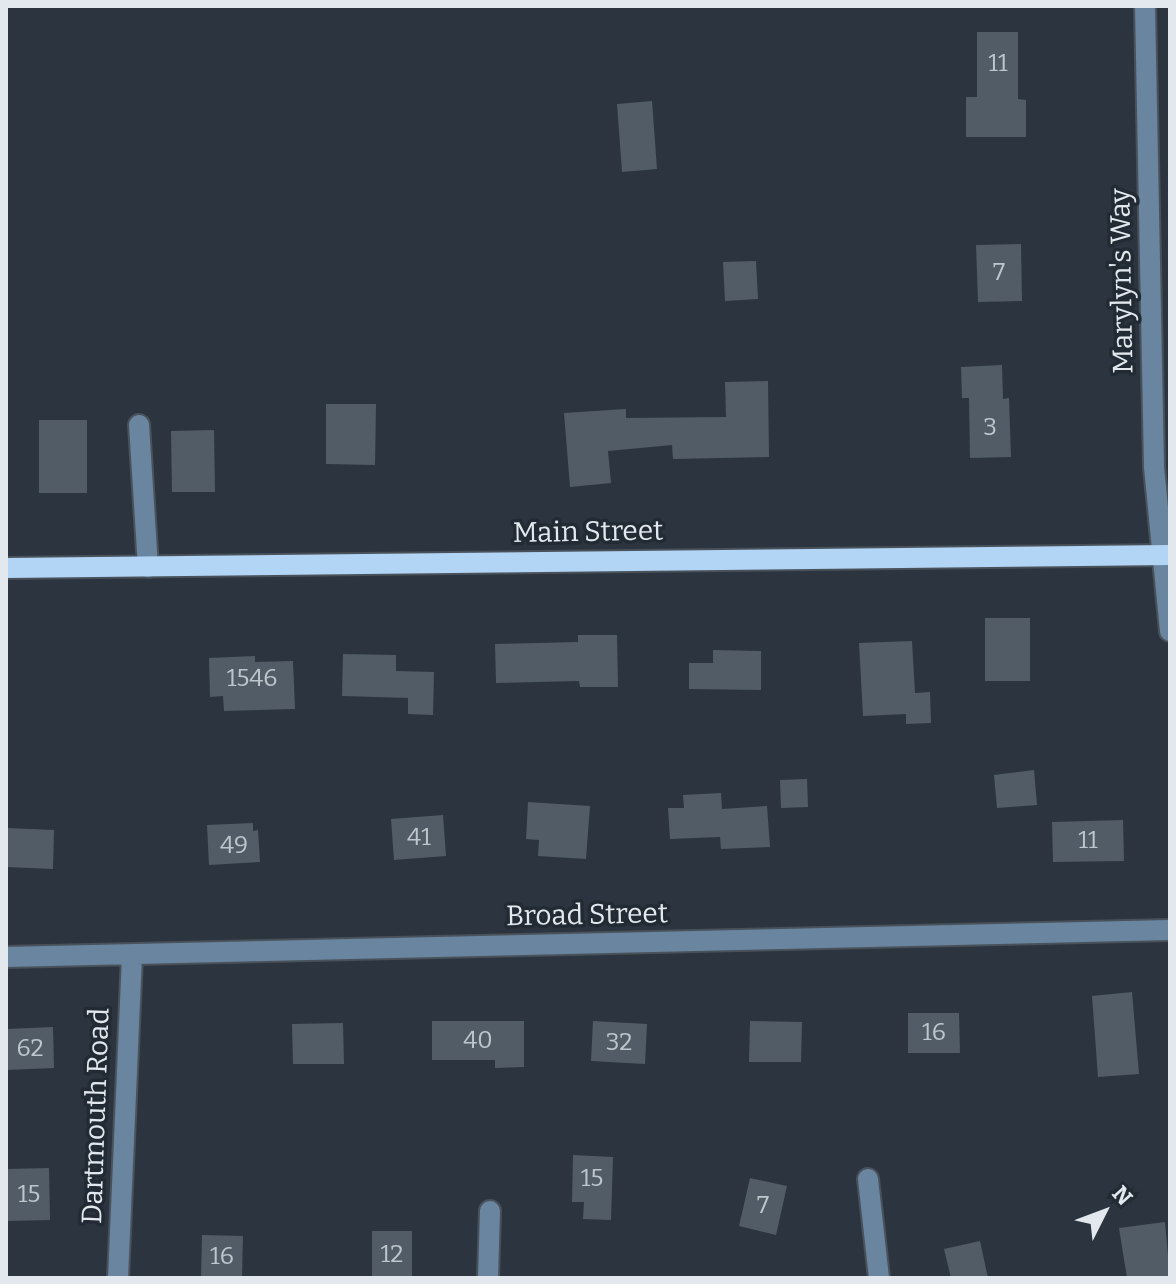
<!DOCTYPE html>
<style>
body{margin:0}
#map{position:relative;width:1176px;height:1284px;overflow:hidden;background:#2c353f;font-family:Bitter,serif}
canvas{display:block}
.frame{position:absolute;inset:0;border:8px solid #e2e8ee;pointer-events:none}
.north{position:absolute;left:1064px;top:1172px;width:80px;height:80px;-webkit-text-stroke:6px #222b34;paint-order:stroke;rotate:48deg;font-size:22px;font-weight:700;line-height:32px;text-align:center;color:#e2e8ee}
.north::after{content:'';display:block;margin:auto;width:28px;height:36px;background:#e2e8ee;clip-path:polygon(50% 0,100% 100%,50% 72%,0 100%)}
</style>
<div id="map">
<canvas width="1176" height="1284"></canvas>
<div class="frame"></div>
<div class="north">N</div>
</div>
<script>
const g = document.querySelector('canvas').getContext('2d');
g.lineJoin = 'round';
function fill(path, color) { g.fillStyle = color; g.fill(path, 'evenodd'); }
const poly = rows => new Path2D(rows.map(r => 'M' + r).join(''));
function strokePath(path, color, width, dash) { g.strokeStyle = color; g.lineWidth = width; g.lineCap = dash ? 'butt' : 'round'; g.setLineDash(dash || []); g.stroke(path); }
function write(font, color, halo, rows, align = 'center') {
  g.font = font + ' Bitter,serif'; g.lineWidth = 7; g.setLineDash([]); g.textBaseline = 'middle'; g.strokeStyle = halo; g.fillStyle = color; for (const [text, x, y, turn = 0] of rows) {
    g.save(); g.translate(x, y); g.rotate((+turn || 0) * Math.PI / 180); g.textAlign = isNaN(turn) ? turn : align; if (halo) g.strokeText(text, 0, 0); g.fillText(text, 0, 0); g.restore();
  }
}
const building = poly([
 [977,32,1018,32,1018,99,1026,100,1026,137,966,137,966,97,977,97],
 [652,101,657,169,622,172,617,104],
 [1021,244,1022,301,978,302,976,245],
 [756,261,758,299,725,301,723,262],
 [1002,365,1003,399,1009,398,1011,457,970,458,969,398,962,398,961,367],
 [768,381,769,457,673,459,672,445,608,451,611,483,570,487,564,413,626,409,626,418,726,417,725,382],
 [326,404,376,404,375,465,326,464],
 [39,420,87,420,87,493,39,493],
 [214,430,215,492,172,492,171,431],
 [985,618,1030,618,1030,681,985,681],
 [578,635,617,635,618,687,580,687,579,681,496,683,495,644,578,642],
 [912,641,915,693,930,692,931,723,906,724,906,714,863,716,859,643],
 [713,650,761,651,761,690,689,689,689,663,713,663],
 [343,654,396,655,396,671,434,672,433,715,408,714,408,698,342,696],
 [255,656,255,662,293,661,295,709,224,711,223,696,210,697,209,658],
 [1034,770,1037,805,997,808,994,775],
 [807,779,808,807,781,808,780,780],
 [721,793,722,809,767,806,770,847,721,849,720,837,670,839,668,808,684,808,683,795],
 [528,802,590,806,586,859,538,856,539,840,526,839],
 [443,815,446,856,394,860,391,819],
 [1123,820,1124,861,1053,862,1052,822],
 [253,823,253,831,258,830,260,862,209,865,207,825],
 [6,828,54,830,53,869,6,867],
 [1132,992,1139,1074,1098,1077,1092,996],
 [908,1013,959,1013,960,1053,908,1053],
 [432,1021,524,1021,524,1067,495,1068,495,1060,432,1060],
 [593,1021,647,1024,645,1064,591,1061],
 [750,1021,802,1022,801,1062,749,1062],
 [343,1023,344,1064,293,1064,292,1024],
 [53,1027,54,1068,6,1070,6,1029],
 [573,1155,613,1157,611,1220,583,1219,584,1202,572,1202],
 [49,1168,50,1220,8,1221,7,1169],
 [750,1178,787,1186,776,1235,739,1226],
 [1165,1222,1170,1278,1127,1278,1119,1228],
 [372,1231,412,1231,412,1278,372,1278],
 [202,1235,243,1236,242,1278,201,1278],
 [980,1241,988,1278,951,1278,944,1249]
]);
const minor = poly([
 [1145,6,1154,467,1170,631],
 [139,425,148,567],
 [6,957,1170,930],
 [868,1179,879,1278],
 [118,1278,132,956],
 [488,1278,490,1211]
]);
const major = poly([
 [6,568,1170,555]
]);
const numberNames = [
 ["11",998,64],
 ["7",999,273],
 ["3",990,428],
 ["1546",252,679],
 ["41",419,838],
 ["11",1088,841],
 ["49",234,846],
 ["16",934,1033],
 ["40",478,1041],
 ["32",619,1043],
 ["62",30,1049],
 ["15",592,1179],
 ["15",29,1195],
 ["7",763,1206],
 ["12",392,1255],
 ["16",222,1257]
];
const streetNames = [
 ["Marylyn's Way",1123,281,-91],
 ["Main Street",588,533,-1],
 ["Broad Street",587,916,-1],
 ["Dartmouth Road",97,1116,-88]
];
fill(building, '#515c66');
strokePath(minor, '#49525b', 24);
strokePath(major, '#49525b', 24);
strokePath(minor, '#6a85a0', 20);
strokePath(major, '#b2d4f5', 20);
write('24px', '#bec5cc', null, numberNames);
write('28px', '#e2e8ee', '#222b34', streetNames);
</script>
